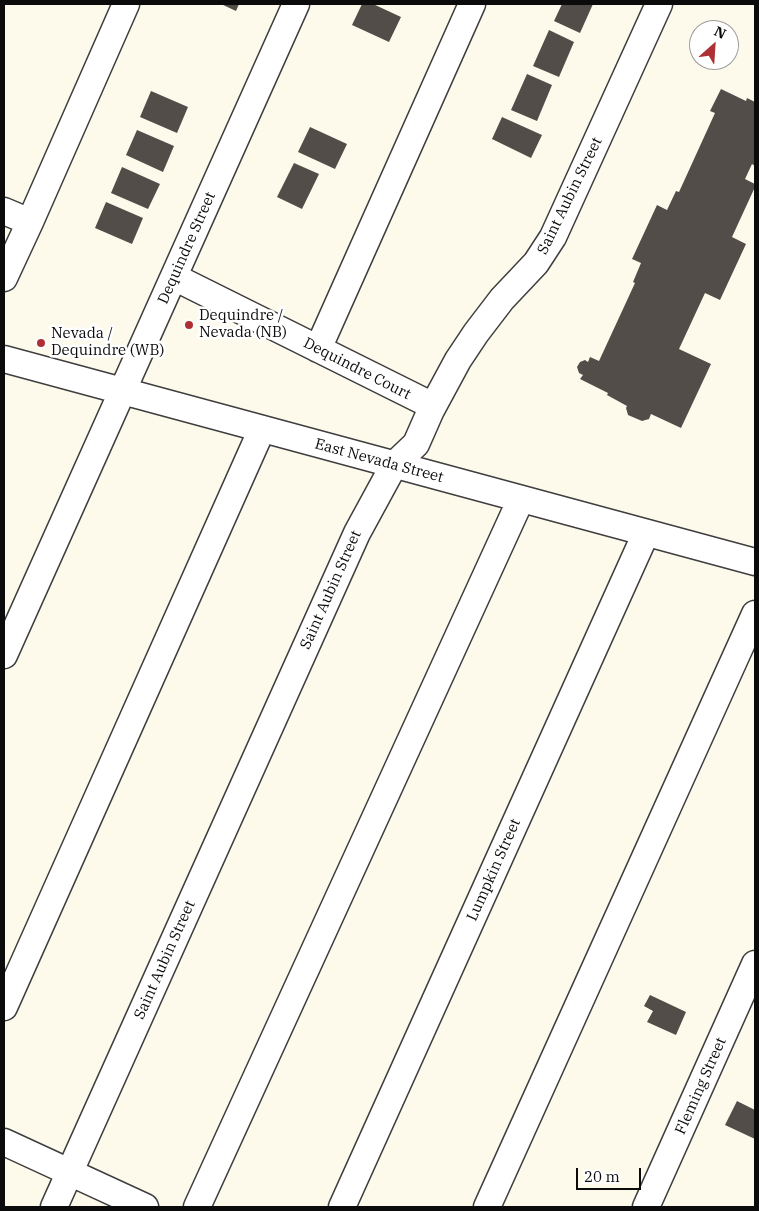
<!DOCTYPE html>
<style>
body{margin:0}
#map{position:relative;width:759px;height:1211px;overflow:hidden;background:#fdfaeb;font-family:"IBM Plex Serif",serif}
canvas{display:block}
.frame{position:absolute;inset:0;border:5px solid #0b0b0b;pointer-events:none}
.north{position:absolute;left:689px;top:20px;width:50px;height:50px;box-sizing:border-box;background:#fff;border:1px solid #9d9d9d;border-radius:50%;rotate:26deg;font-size:14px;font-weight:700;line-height:20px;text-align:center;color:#0b0b0b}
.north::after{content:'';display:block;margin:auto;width:18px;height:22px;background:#ae3035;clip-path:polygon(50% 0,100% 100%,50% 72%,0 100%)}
.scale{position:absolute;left:576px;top:1168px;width:65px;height:22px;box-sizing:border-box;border:2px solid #0b0b0b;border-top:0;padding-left:6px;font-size:15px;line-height:18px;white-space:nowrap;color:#0b0b0b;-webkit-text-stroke:4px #fff;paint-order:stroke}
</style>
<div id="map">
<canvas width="759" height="1211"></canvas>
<div class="frame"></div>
<div class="north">N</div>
<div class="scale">20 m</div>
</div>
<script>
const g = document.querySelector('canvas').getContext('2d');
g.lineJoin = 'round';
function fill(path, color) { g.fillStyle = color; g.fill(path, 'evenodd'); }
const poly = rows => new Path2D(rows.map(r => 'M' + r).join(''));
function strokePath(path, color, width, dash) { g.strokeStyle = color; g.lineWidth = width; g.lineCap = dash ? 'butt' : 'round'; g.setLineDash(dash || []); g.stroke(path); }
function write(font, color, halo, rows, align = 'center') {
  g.font = font + ' "IBM Plex Serif",serif'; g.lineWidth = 5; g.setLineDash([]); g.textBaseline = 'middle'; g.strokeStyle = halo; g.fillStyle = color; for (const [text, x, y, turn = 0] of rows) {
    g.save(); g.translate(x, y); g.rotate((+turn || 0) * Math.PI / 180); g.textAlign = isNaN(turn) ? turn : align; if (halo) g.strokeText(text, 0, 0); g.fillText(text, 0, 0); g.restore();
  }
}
const building = poly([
 [221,4,239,4,236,11],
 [362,4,373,4,401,17,389,42,352,25],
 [562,4,593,4,580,33,554,21],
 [549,30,574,42,559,77,533,66],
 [527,74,552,85,537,121,511,110],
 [721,89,746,101,747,98,755,102,755,166,752,164,745,179,755,184,755,187,732,237,746,244,720,300,705,293,679,349,711,364,681,428,651,414,649,419,642,421,628,415,626,408,627,406,607,395,608,393,580,379,583,375,579,373,577,367,580,362,585,360,588,362,590,357,599,361,635,283,633,282,641,263,632,259,657,205,667,210,676,191,679,192,715,113,710,111],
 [151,91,188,107,177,133,140,117],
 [502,117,542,135,531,158,492,139],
 [310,127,347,144,335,169,298,152],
 [137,130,174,146,163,172,126,155],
 [294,163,319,174,302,209,277,197],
 [122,167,160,184,148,209,111,193],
 [106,202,143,218,132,244,95,228],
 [650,995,686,1012,676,1035,647,1022,653,1011,644,1006],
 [737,1101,755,1110,755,1139,725,1125]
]);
const minor = poly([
 [4,211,30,222],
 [174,277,433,406],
 [4,278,30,222,126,4],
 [318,349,472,4],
 [4,359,755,562],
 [4,655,296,4],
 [4,1007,262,429],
 [4,1142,145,1207],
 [54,1207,357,533,394,465,416,444,431,410,458,360,476,333,502,299,536,263,553,237,659,4],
 [197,1207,521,499],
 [342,1207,646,533],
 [487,1207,755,614],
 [646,1207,755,964]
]);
const markers = [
 [189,325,5,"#ae3035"],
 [41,343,5,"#ae3035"]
];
const streetNames = [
 ["Saint Aubin Street",570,196,-64],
 ["Dequindre Street",187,248,-66],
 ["Dequindre Court",357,369,27],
 ["East Nevada Street",379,461,15],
 ["Saint Aubin Street",331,590,-66],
 ["Lumpkin Street",494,870,-66],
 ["Saint Aubin Street",165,960,-66],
 ["Fleming Street",701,1086,-66]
];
const poiNames = [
 ["Dequindre /",199,316],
 ["Nevada (NB)",199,333],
 ["Nevada /",51,334],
 ["Dequindre (WB)",51,351]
];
fill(building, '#534d49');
strokePath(minor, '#3e3e3e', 29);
strokePath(minor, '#fff', 26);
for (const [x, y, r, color] of markers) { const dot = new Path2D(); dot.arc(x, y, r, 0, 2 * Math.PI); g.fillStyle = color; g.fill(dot); strokePath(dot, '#fff', 2); }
write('15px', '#0b0b0b', '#fff', streetNames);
write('15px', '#0b0b0b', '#fff', poiNames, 'left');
</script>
